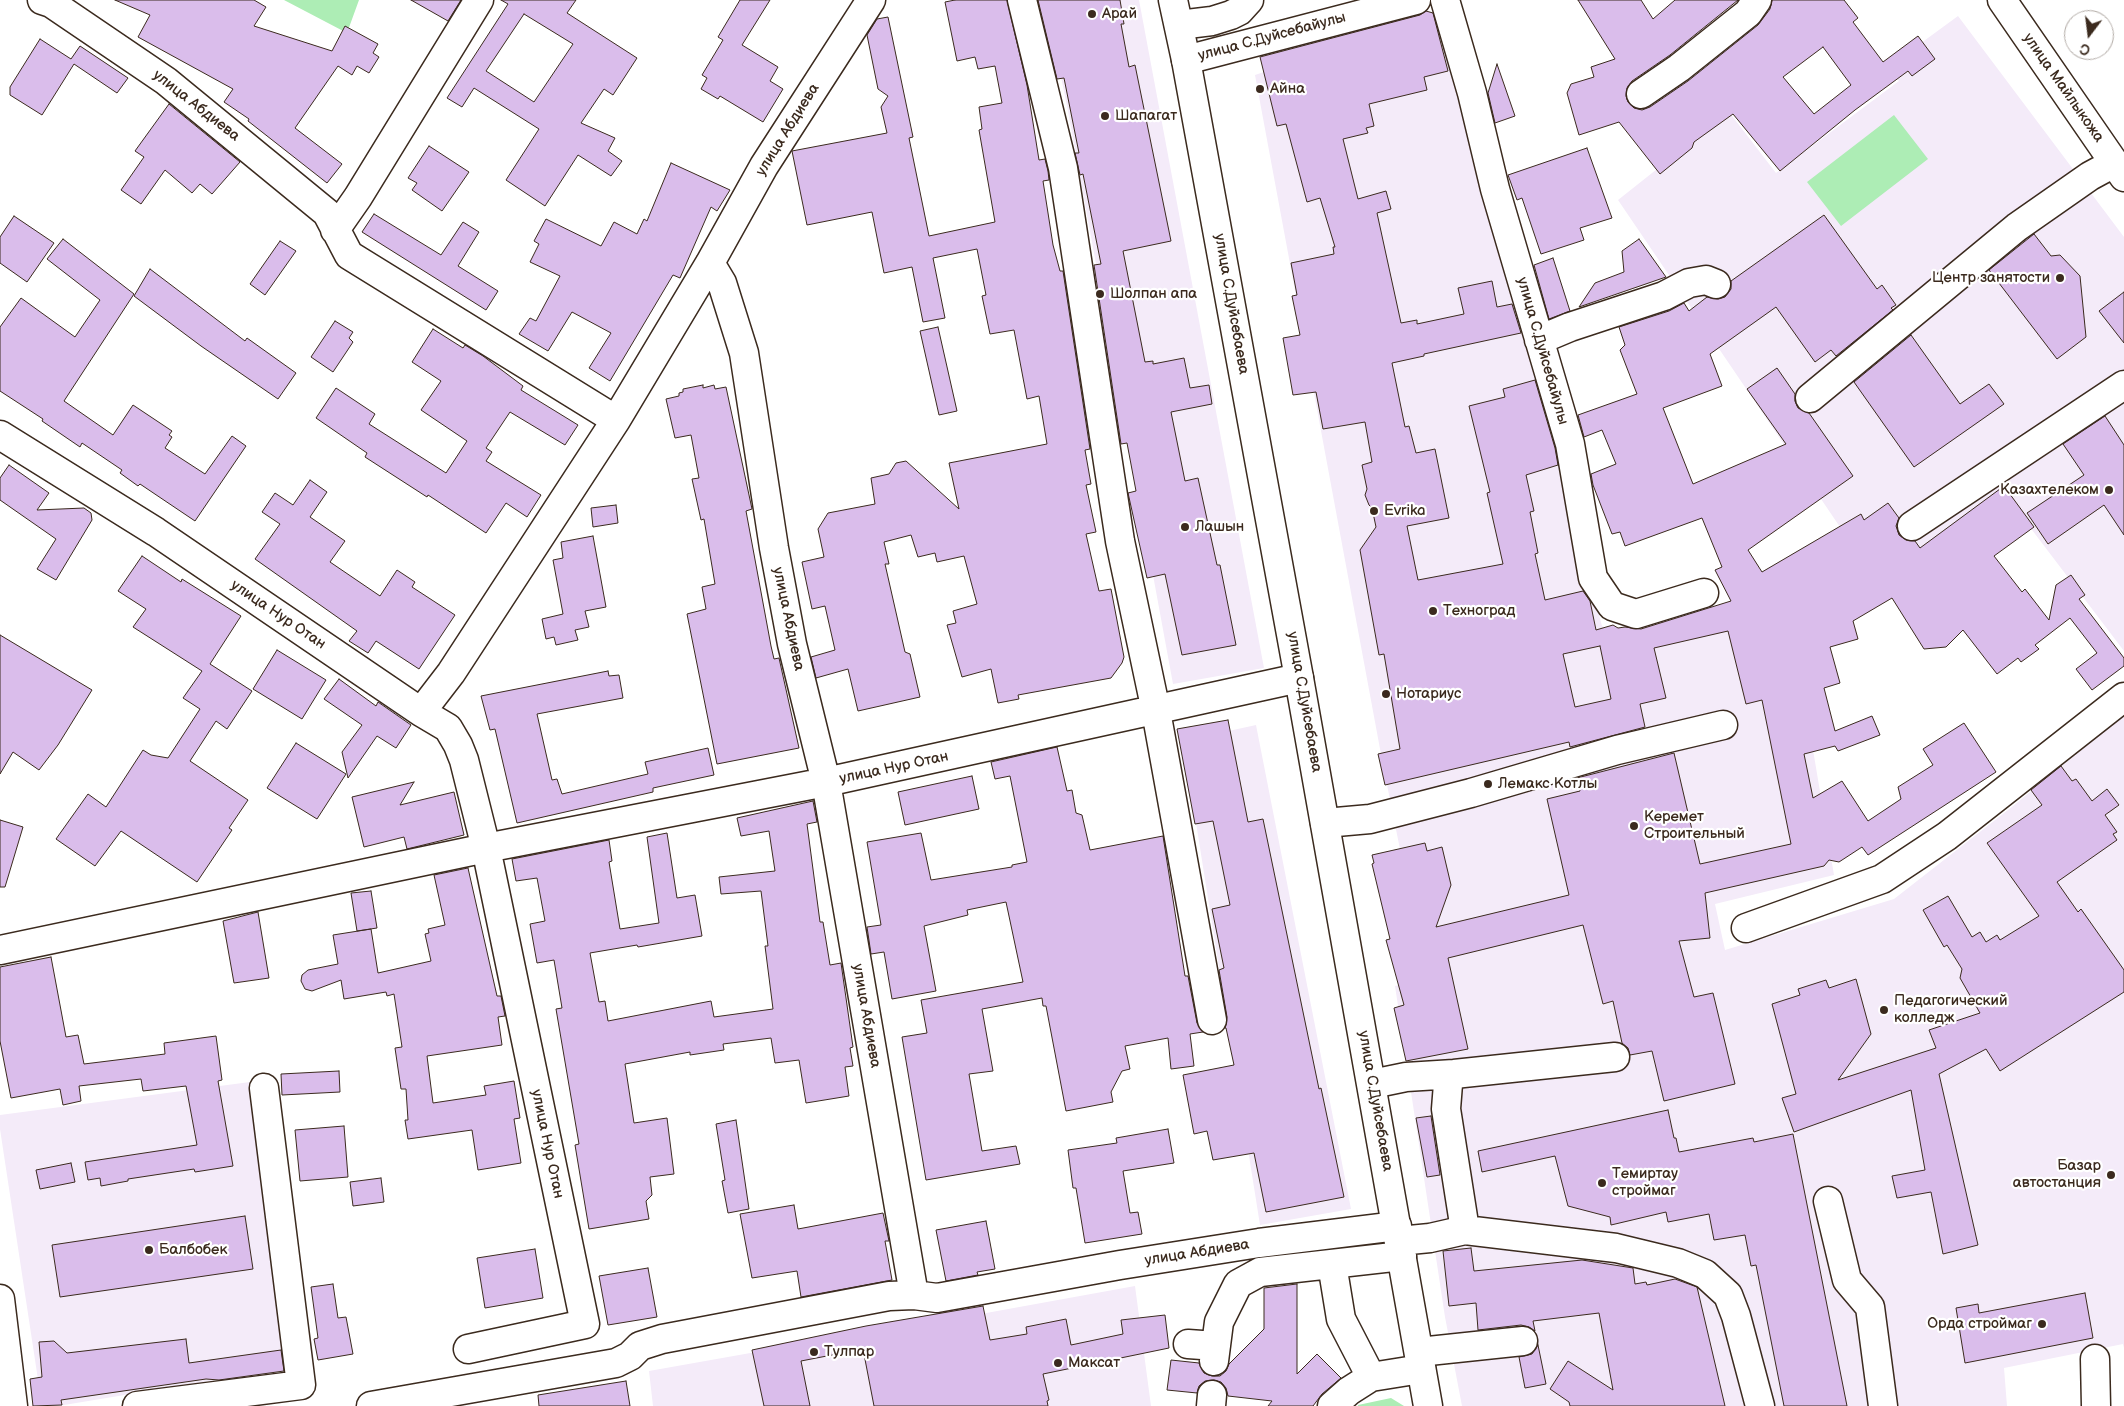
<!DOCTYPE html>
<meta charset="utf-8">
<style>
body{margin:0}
#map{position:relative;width:2124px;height:1406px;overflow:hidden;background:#fff;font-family:"Balsamiq Sans",sans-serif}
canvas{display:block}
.north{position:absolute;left:2064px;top:10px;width:50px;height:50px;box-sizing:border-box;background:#fff;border:1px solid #b1aaa5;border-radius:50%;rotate:195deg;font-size:14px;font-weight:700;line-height:20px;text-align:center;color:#3b2a1e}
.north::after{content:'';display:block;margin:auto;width:18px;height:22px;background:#3b2a1e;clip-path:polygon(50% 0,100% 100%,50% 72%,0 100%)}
</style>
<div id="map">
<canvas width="2124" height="1406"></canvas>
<div class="north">С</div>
</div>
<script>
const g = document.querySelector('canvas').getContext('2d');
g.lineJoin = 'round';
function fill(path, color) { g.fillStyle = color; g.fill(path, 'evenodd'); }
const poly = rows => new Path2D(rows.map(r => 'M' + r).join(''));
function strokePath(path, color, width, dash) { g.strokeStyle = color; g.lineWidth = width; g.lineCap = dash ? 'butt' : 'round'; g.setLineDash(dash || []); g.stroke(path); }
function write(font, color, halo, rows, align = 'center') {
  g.font = font + ' "Balsamiq Sans",sans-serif'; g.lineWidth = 4.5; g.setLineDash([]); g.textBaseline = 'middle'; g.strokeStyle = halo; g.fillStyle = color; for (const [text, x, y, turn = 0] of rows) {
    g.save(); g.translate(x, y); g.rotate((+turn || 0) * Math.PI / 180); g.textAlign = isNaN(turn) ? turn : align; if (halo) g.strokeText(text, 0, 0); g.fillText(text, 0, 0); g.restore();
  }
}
const built = poly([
 [1045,0,1139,0,1264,668,1173,684,1067,106],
 [1437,14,1602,626,1621,638,1759,608,1805,702,1834,875,1715,904,1725,950,1894,899,2013,806,2124,715,2124,1348,2123,1344,2004,1368,2007,1406,1462,1406,1445,1317,1395,986,1426,978,1383,765,1255,75],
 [1958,16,2124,237,2124,651,2029,526,1925,604,1860,514,1840,527,1618,200,1729,112,1776,173,1899,81,1887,68],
 [1256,725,1351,1209,1260,1225,1183,741],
 [250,1082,288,1368,58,1406,42,1406,0,1129,0,1115],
 [1135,1286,1151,1406,653,1406,649,1371,756,1352,865,1335]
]);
const green = poly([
 [284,0,359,0,347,33],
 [1894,115,1928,159,1841,226,1807,182],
 [1391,1398,1404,1406,1358,1406,1358,1405]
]);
const building = poly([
 [115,0,254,0,266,7,254,26,332,51,345,26,378,44,373,53,379,57,369,73,357,66,352,75,338,66,295,128,342,164,327,183,248,121,249,119,224,102,233,89,138,37,150,15,115,0],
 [411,0,461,0,448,21,411,0],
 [501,0,576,0,567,13,637,58,613,95,604,89,581,123,615,138,608,151,622,161,611,176,578,155,545,206,506,180,539,129,474,88,462,107,447,98,508,4,501,0],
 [524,14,573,44,534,102,486,71,524,14],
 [740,0,770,0,742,45,778,67,770,81,783,89,763,122,720,96,718,99,701,89,707,78,702,75,723,40,718,37,740,0],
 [955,0,1007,0,1027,85,1039,160,1045,159,1048,171,1049,180,1043,181,1053,245,1060,271,1063,271,1090,449,1085,450,1091,484,1086,485,1096,532,1086,534,1099,591,1111,589,1124,657,1122,663,1111,678,1018,695,1019,699,998,703,991,669,962,677,947,625,956,623,953,611,977,604,964,556,937,562,935,553,918,557,911,535,884,542,889,564,885,564,905,652,910,654,920,697,858,711,848,669,816,678,811,657,835,650,825,606,812,609,802,562,824,557,818,529,828,513,875,504,871,478,889,474,896,463,906,461,959,509,949,463,1047,444,1039,396,1027,399,1014,330,990,334,982,296,986,295,977,249,933,258,945,318,923,322,912,267,884,273,872,212,807,225,792,151,887,133,881,107,888,96,878,89,867,35,877,19,888,17,913,137,909,138,929,236,995,222,979,130,982,129,979,107,1002,103,995,66,978,69,975,57,957,61,945,2,955,0],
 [1038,0,1120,0,1124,24,1121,24,1129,67,1135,65,1171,241,1123,251,1145,362,1153,361,1153,364,1184,358,1190,388,1209,385,1212,404,1171,412,1185,481,1198,478,1217,565,1220,565,1236,645,1182,655,1165,574,1147,578,1128,493,1136,491,1127,443,1121,444,1094,265,1101,264,1083,174,1080,175,1075,153,1079,153,1064,78,1057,79,1038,0],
 [1578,0,1641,0,1653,19,1675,0,1738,0,1670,55,1632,81,1627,88,1626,96,1628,102,1634,108,1642,110,1650,107,1688,81,1758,25,1770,9,1772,0,1844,0,1858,18,1853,22,1883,62,1918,36,1935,59,1912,76,1908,71,1855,110,1780,171,1733,114,1694,142,1692,148,1660,174,1619,122,1579,135,1567,93,1571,84,1594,77,1591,67,1615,59,1578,0],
 [1823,47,1851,85,1814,114,1783,77,1823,47],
 [1426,11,1433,13,1448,71,1424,77,1427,90,1369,104,1374,126,1366,128,1368,133,1343,139,1358,199,1386,191,1391,209,1377,213,1401,323,1417,320,1417,324,1464,314,1458,288,1492,281,1497,307,1512,304,1521,333,1424,354,1424,356,1392,363,1405,427,1409,426,1416,453,1435,449,1449,518,1407,526,1418,580,1503,564,1487,493,1490,492,1469,406,1505,397,1503,389,1535,380,1555,448,1558,465,1526,475,1534,511,1530,512,1538,553,1535,554,1545,600,1583,591,1590,601,1596,630,1613,625,1618,628,1625,627,1641,629,1731,601,1715,570,1722,567,1702,518,1625,546,1620,532,1612,534,1593,485,1591,474,1616,464,1602,430,1584,437,1578,415,1637,394,1620,350,1625,345,1619,327,1669,311,1684,303,1689,311,1707,297,1718,299,1725,297,1731,289,1731,281,1824,215,1877,289,1882,285,1896,305,1891,308,1893,310,1836,356,1831,350,1815,362,1776,307,1710,354,1722,386,1663,408,1693,484,1786,444,1747,389,1777,368,1795,394,1795,401,1798,408,1809,413,1853,476,1748,550,1762,572,1861,514,1864,520,1888,503,1899,518,1896,526,1899,535,1906,540,1915,541,1920,548,2004,486,2034,527,1994,556,2022,592,2025,589,2049,620,2056,585,2071,575,2085,595,2079,599,2124,658,2124,666,2092,690,2076,669,2097,653,2070,618,2035,645,2039,649,2021,662,2018,658,1997,674,1963,630,1946,647,1924,649,1892,598,1853,621,1858,639,1830,647,1840,683,1824,688,1835,731,1872,716,1880,735,1838,751,1835,746,1804,754,1813,798,1842,781,1868,821,1901,799,1898,787,1933,765,1923,749,1964,723,1996,772,1868,855,1862,847,1839,862,1829,860,1824,866,1705,893,1710,938,1679,941,1694,997,1713,993,1735,1084,1664,1101,1652,1051,1630,1055,1628,1048,1622,1043,1613,1001,1603,1004,1583,925,1448,958,1468,1049,1406,1061,1394,1008,1404,1005,1386,940,1390,939,1372,864,1374,863,1372,855,1425,843,1427,851,1442,847,1451,885,1436,927,1569,895,1547,799,1580,791,1577,778,1674,753,1700,864,1791,844,1762,700,1746,704,1728,631,1654,648,1666,698,1640,704,1645,727,1570,747,1569,742,1385,785,1378,754,1400,749,1384,654,1379,655,1360,550,1376,527,1372,508,1369,505,1365,495,1367,489,1362,465,1372,462,1365,422,1323,429,1316,392,1293,395,1283,338,1300,335,1292,296,1297,295,1291,263,1334,254,1333,247,1335,247,1320,198,1307,202,1286,124,1277,126,1260,57,1420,15,1426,11],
 [1600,646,1611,699,1575,707,1563,654,1600,646],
 [40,39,71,59,80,46,128,78,117,93,74,64,42,115,10,95,10,87,40,39],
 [1497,64,1515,116,1495,123,1488,93,1497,64],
 [169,104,240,162,212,194,200,184,192,193,165,170,141,204,121,190,144,157,135,151,169,104],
 [429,146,469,172,442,211,412,190,417,183,408,178,429,146],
 [1587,148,1612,218,1580,228,1584,240,1541,254,1522,198,1517,200,1508,175,1587,148],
 [671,163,730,190,717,211,711,207,680,278,673,275,610,381,589,368,611,333,572,312,548,351,519,334,530,318,536,321,560,276,530,262,539,244,534,241,546,219,601,246,614,222,637,234,644,219,647,221,671,163],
 [374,214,441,255,463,222,479,232,458,266,498,291,486,310,362,232,374,214],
 [14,216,54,243,27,282,0,263,0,237,14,216],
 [2034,234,2051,256,2060,255,2080,276,2086,337,2057,359,1989,270,2034,234],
 [63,239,134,294,64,401,113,435,133,405,172,431,169,435,172,437,165,448,205,474,232,436,246,446,195,521,140,484,138,486,120,473,122,470,82,443,80,447,42,421,43,419,0,391,0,327,21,298,75,337,100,300,47,259,63,239],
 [1639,239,1666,277,1579,307,1595,283,1624,272,1622,251,1639,239],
 [280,241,296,251,265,295,250,284,280,241],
 [1553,258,1570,311,1549,319,1534,265,1553,258],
 [150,269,245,341,247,338,296,373,278,399,201,346,134,296,150,269],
 [2124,292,2124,343,2099,311,2124,292],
 [335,321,353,332,349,338,353,342,333,372,311,357,335,321],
 [938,327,957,411,939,415,920,331,938,327],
 [433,329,463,348,465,345,483,356,523,386,521,390,578,425,565,445,510,412,486,448,492,452,486,461,541,495,527,517,506,503,486,533,428,495,427,497,365,457,367,453,316,418,336,388,375,414,369,424,446,473,467,441,421,410,441,381,412,362,433,329],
 [1911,335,1960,404,1989,384,2004,404,1914,467,1854,382,1911,335],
 [703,385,703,388,714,385,715,389,726,387,752,509,746,511,771,646,774,659,779,658,799,748,717,764,687,614,706,609,702,587,715,584,704,519,701,520,692,479,699,478,691,435,675,438,666,399,679,396,679,393,683,392,683,389,703,385],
 [2105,416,2124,445,2124,535,2104,505,2048,544,2027,513,2084,475,2063,444,2105,416],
 [9,465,49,493,37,510,84,508,91,513,92,520,56,580,37,569,56,539,0,500,0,478,9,465],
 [310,480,327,492,310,517,345,541,330,562,380,596,397,570,415,582,412,587,455,615,419,669,376,641,368,653,349,641,357,631,255,559,280,524,262,512,275,493,293,505,310,480],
 [616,505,618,523,593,527,591,508,616,505],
 [593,536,606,607,585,611,589,627,575,630,578,640,556,645,554,637,546,639,542,619,563,614,553,560,563,558,561,542,593,536],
 [142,556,181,582,182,579,241,616,210,664,252,691,227,729,216,721,190,761,248,800,229,828,232,830,197,882,121,831,95,866,56,839,88,794,106,807,143,750,151,755,168,758,200,709,183,698,202,671,133,627,146,609,118,591,142,556],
 [0,635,92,690,58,745,39,770,13,752,0,774,0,635],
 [277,650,326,680,302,719,253,689,277,650],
 [608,671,609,676,619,675,623,698,537,714,552,780,557,779,562,794,648,774,645,762,708,748,714,775,653,788,653,792,517,823,495,729,490,730,481,696,608,671],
 [339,679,376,706,378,702,411,725,396,748,377,736,348,778,342,752,362,725,324,699,339,679],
 [1228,720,1248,822,1263,819,1319,1089,1321,1088,1344,1197,1266,1212,1254,1153,1213,1160,1207,1131,1194,1134,1183,1075,1234,1065,1226,1028,1225,1028,1227,1017,1219,970,1224,968,1212,909,1230,905,1213,821,1195,824,1177,729,1228,720],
 [296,743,346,774,317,819,267,788,296,743],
 [1057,747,1067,791,1072,790,1076,813,1082,815,1090,850,1163,836,1185,976,1188,976,1197,1023,1203,1032,1190,1034,1194,1066,1171,1069,1168,1038,1125,1046,1130,1069,1122,1071,1111,1092,1113,1102,1066,1111,1046,1006,1043,1006,1042,998,982,1009,993,1071,969,1074,982,1151,1016,1146,1020,1164,926,1180,902,1037,927,1033,921,1000,1023,982,1006,902,967,910,968,915,924,926,936,991,892,999,884,952,871,954,867,927,881,925,867,842,921,833,931,880,1012,867,1012,865,1027,862,1010,776,995,779,991,762,1057,747],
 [2061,766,2072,781,2076,779,2092,801,2107,789,2119,805,2105,815,2117,832,2113,834,2117,840,2057,882,2078,912,2081,909,2124,970,2124,992,2000,1071,1986,1049,1939,1074,1978,1245,1943,1254,1931,1192,1897,1198,1892,1176,1925,1170,1911,1090,1794,1132,1782,1098,1796,1094,1772,1004,1800,995,1798,989,1826,980,1829,988,1856,979,1871,1034,1838,1080,1936,1048,1929,1030,1980,1013,1960,978,1962,969,1947,945,1944,947,1923,910,1948,896,1972,937,1980,932,1986,942,1997,935,2000,940,2039,916,1987,843,2042,805,2031,790,2061,766],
 [972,776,979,809,905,825,898,792,972,776],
 [414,782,400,805,454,792,464,835,407,849,404,837,364,847,352,797,414,782],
 [813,801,817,822,807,824,820,922,823,922,830,965,841,963,853,1047,850,1048,853,1066,845,1067,849,1096,806,1103,799,1060,775,1063,771,1038,723,1044,724,1050,690,1055,690,1052,625,1064,634,1123,667,1118,674,1174,650,1177,652,1195,646,1201,649,1219,589,1229,575,1145,579,1144,556,1009,562,1008,554,960,537,963,530,924,545,921,537,878,516,881,512,859,609,840,612,861,609,862,620,929,659,923,647,837,667,833,677,898,695,895,702,936,638,947,637,945,590,953,599,1002,605,1001,608,1021,711,1001,714,1017,773,1009,765,946,768,946,761,891,721,894,719,877,775,871,769,831,741,836,737,818,813,801],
 [0,820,23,827,5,887,0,887,0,820],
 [468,868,497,996,501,996,505,1016,498,1017,502,1045,427,1056,433,1103,486,1095,484,1086,514,1081,520,1118,514,1119,521,1163,478,1170,472,1130,408,1139,405,1120,408,1120,406,1089,401,1089,395,1048,402,1047,394,994,387,996,386,992,344,999,341,980,312,991,305,989,301,981,302,975,308,970,338,964,333,935,371,929,378,973,431,961,425,934,429,933,428,929,445,925,434,875,468,868],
 [371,891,377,928,357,931,351,893,371,891],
 [258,912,269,978,234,983,223,921,258,912],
 [51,957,66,1037,78,1035,84,1064,165,1054,164,1043,216,1036,222,1080,218,1081,233,1166,195,1172,194,1169,128,1179,128,1181,101,1186,100,1178,88,1180,85,1162,197,1145,186,1086,143,1091,141,1079,79,1086,81,1101,63,1105,60,1089,11,1098,0,1041,0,967,51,957],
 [339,1071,340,1092,282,1095,281,1074,339,1071],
 [1668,1110,1674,1138,1676,1138,1679,1152,1753,1138,1754,1142,1793,1134,1847,1406,1784,1406,1756,1265,1751,1266,1745,1235,1714,1240,1709,1214,1668,1222,1666,1212,1611,1225,1610,1217,1568,1206,1555,1156,1482,1172,1478,1151,1668,1110],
 [1431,1116,1440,1175,1427,1177,1416,1118,1431,1116],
 [736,1120,749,1209,728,1213,722,1181,725,1180,716,1124,736,1120],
 [344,1126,348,1177,300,1181,295,1130,344,1126],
 [1168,1129,1174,1163,1123,1171,1130,1213,1138,1212,1142,1234,1085,1243,1076,1188,1073,1188,1068,1150,1117,1143,1116,1138,1168,1129],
 [71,1163,75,1182,40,1189,36,1170,71,1163],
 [381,1178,384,1202,353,1206,350,1182,381,1178],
 [794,1205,798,1229,883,1213,889,1241,885,1241,892,1280,801,1297,797,1271,752,1278,740,1214,794,1205],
 [245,1216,253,1269,60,1297,52,1245,245,1216],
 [986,1221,995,1269,977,1272,978,1275,946,1281,936,1230,986,1221],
 [1471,1248,1474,1271,1582,1260,1633,1268,1635,1284,1646,1282,1647,1285,1675,1279,1697,1287,1725,1406,1570,1406,1569,1402,1550,1389,1568,1361,1613,1390,1599,1313,1533,1321,1535,1331,1529,1327,1521,1325,1478,1330,1476,1303,1449,1306,1443,1251,1471,1248],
 [535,1249,543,1298,485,1308,477,1258,535,1249],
 [648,1268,657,1317,608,1325,599,1276,648,1268],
 [333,1284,338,1318,346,1317,353,1354,318,1360,314,1339,318,1338,311,1287,333,1284],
 [1297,1284,1297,1374,1317,1354,1341,1378,1322,1394,1313,1406,1268,1406,1272,1401,1228,1396,1226,1388,1221,1382,1214,1380,1205,1381,1199,1386,1197,1393,1167,1390,1171,1360,1199,1363,1204,1373,1212,1376,1220,1376,1226,1371,1229,1364,1264,1329,1264,1288,1297,1284],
 [2085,1293,2093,1338,1965,1363,1956,1308,1978,1304,1979,1313,2085,1293],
 [983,1306,990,1340,1027,1334,1026,1327,1066,1319,1071,1345,1123,1334,1121,1320,1165,1315,1169,1348,1043,1374,1049,1400,1047,1401,1048,1406,874,1406,863,1349,801,1361,810,1406,764,1406,752,1350,866,1326,983,1306],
 [186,1339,189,1363,281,1350,284,1371,219,1380,206,1379,61,1400,62,1405,33,1406,30,1379,42,1377,39,1342,54,1341,67,1353,186,1339],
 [1538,1345,1546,1384,1525,1388,1519,1357,1532,1354,1538,1345],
 [626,1381,630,1406,539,1406,538,1395,626,1381]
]);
const minor = poly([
 [42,0,51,3,166,81,327,213,349,255,616,420],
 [1022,0,1063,168,1120,541,1156,711,1212,1020],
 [1445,0,1472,93,1495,189,1570,444,1593,578,1612,606,1636,614,1704,593],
 [2002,0,2124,177],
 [1179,25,1212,21,1231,15,1239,11,1249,0],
 [1186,60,1416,0],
 [1641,94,1679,68,1748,13,1757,0],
 [335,230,358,197,479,0],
 [710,263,722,283,744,353,774,548,792,644,826,782,914,1295],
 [1539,340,1570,327,1664,296,1689,283,1706,280,1716,284],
 [1810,398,2017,227,2090,176,2114,163],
 [0,435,156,532,421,712,448,728,458,745,464,760,486,848,585,1324,468,1349],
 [1912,526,2124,385],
 [421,712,451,673,616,420,710,263,764,166,871,0],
 [1325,823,1370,819,1471,793,1617,750,1723,725],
 [1746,928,1882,879,1947,836,2124,697],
 [0,950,486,848,826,782,1299,678],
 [1454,1074,1448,1084,1446,1109,1465,1230],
 [1372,1084,1406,1077,1454,1074,1615,1057],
 [1828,1201,1847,1280,1870,1307,1883,1406],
 [1399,1241,1430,1238,1465,1230,1616,1248,1678,1263,1705,1274,1728,1295,1736,1316,1760,1406],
 [1332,1264,1341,1319,1371,1377],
 [0,1299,13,1406],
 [1188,1344,1216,1346],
 [1419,1352,1523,1341],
 [2095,1359,2096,1406],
 [1214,1361,1219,1322,1238,1284,1260,1272,1402,1256],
 [137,1406,301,1385,264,1088],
 [371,1406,616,1363,630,1356,640,1346,662,1339,889,1296,914,1295,937,1298,1120,1265,1259,1243,1397,1226],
 [1211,1406,1212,1395],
 [1332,1406,1349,1391,1371,1377,1421,1369]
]);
const major = poly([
 [1173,0,1186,60,1299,678,1428,1406]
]);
const markers = [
 [1092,14,5,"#3b2a1e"],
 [1260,89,5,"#3b2a1e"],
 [1105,116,5,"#3b2a1e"],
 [2060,278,5,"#3b2a1e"],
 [1100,294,5,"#3b2a1e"],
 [2109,490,5,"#3b2a1e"],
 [1374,511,5,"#3b2a1e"],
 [1185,527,5,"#3b2a1e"],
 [1433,611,5,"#3b2a1e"],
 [1386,694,5,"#3b2a1e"],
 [1488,784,5,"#3b2a1e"],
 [1634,826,5,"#3b2a1e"],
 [1884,1010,5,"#3b2a1e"],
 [2111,1175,5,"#3b2a1e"],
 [1602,1183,5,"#3b2a1e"],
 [149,1250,5,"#3b2a1e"],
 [2042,1324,5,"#3b2a1e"],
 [814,1352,5,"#3b2a1e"],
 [1058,1363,5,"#3b2a1e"]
];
const poiNames = [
 ["Арай",1102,14],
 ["Айна",1270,89],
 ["Шапагат",1115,116],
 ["Центр занятости",2050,278,"right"],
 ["Шолпан апа",1110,294],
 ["Казахтелеком",2099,490,"right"],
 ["Evrika",1384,511],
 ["Лашын",1195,527],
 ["Техноград",1443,611],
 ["Нотариус",1396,694],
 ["Лемакс Котлы",1498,784],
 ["Керемет",1644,817],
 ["Строительный",1644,834],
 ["Педагогический",1894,1001],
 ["колледж",1894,1018],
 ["Базар",2101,1166,"right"],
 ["автостанция",2101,1183,"right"],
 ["Темиртау",1612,1174],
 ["строймаг",1612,1191],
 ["Балбобек",159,1250],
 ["Орда строймаг",2032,1324,"right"],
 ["Тулпар",824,1352],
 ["Максат",1068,1363]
];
const streetNames = [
 ["улица С.Дуйсебайулы",1272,37,-15],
 ["улица Майлыкожа",2063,88,55],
 ["улица Абдиева",196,106,38],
 ["улица Абдиева",788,130,-58],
 ["улица С.Дуйсебаева",1231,304,80],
 ["улица С.Дуйсебайулы",1542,351,74],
 ["улица Нур Отан",278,615,34],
 ["улица Абдиева",788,619,78],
 ["улица С.Дуйсебаева",1304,702,80],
 ["улица Нур Отан",894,768,-12],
 ["улица Абдиева",866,1016,80],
 ["улица С.Дуйсебаева",1375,1101,80],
 ["улица Нур Отан",547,1144,78],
 ["улица Абдиева",1197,1253,-9]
];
fill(built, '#f4ebf9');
fill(green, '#adedb5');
fill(building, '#dabdeb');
strokePath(building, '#3b2a1e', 1);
strokePath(minor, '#3b2a1e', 31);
strokePath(major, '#3b2a1e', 31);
strokePath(minor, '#fff', 28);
strokePath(major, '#fff', 28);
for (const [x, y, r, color] of markers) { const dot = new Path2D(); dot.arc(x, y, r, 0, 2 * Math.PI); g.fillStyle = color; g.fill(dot); strokePath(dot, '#fff', 2); }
write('15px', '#3b2a1e', '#fff', poiNames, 'left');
write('15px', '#3b2a1e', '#fff', streetNames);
</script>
